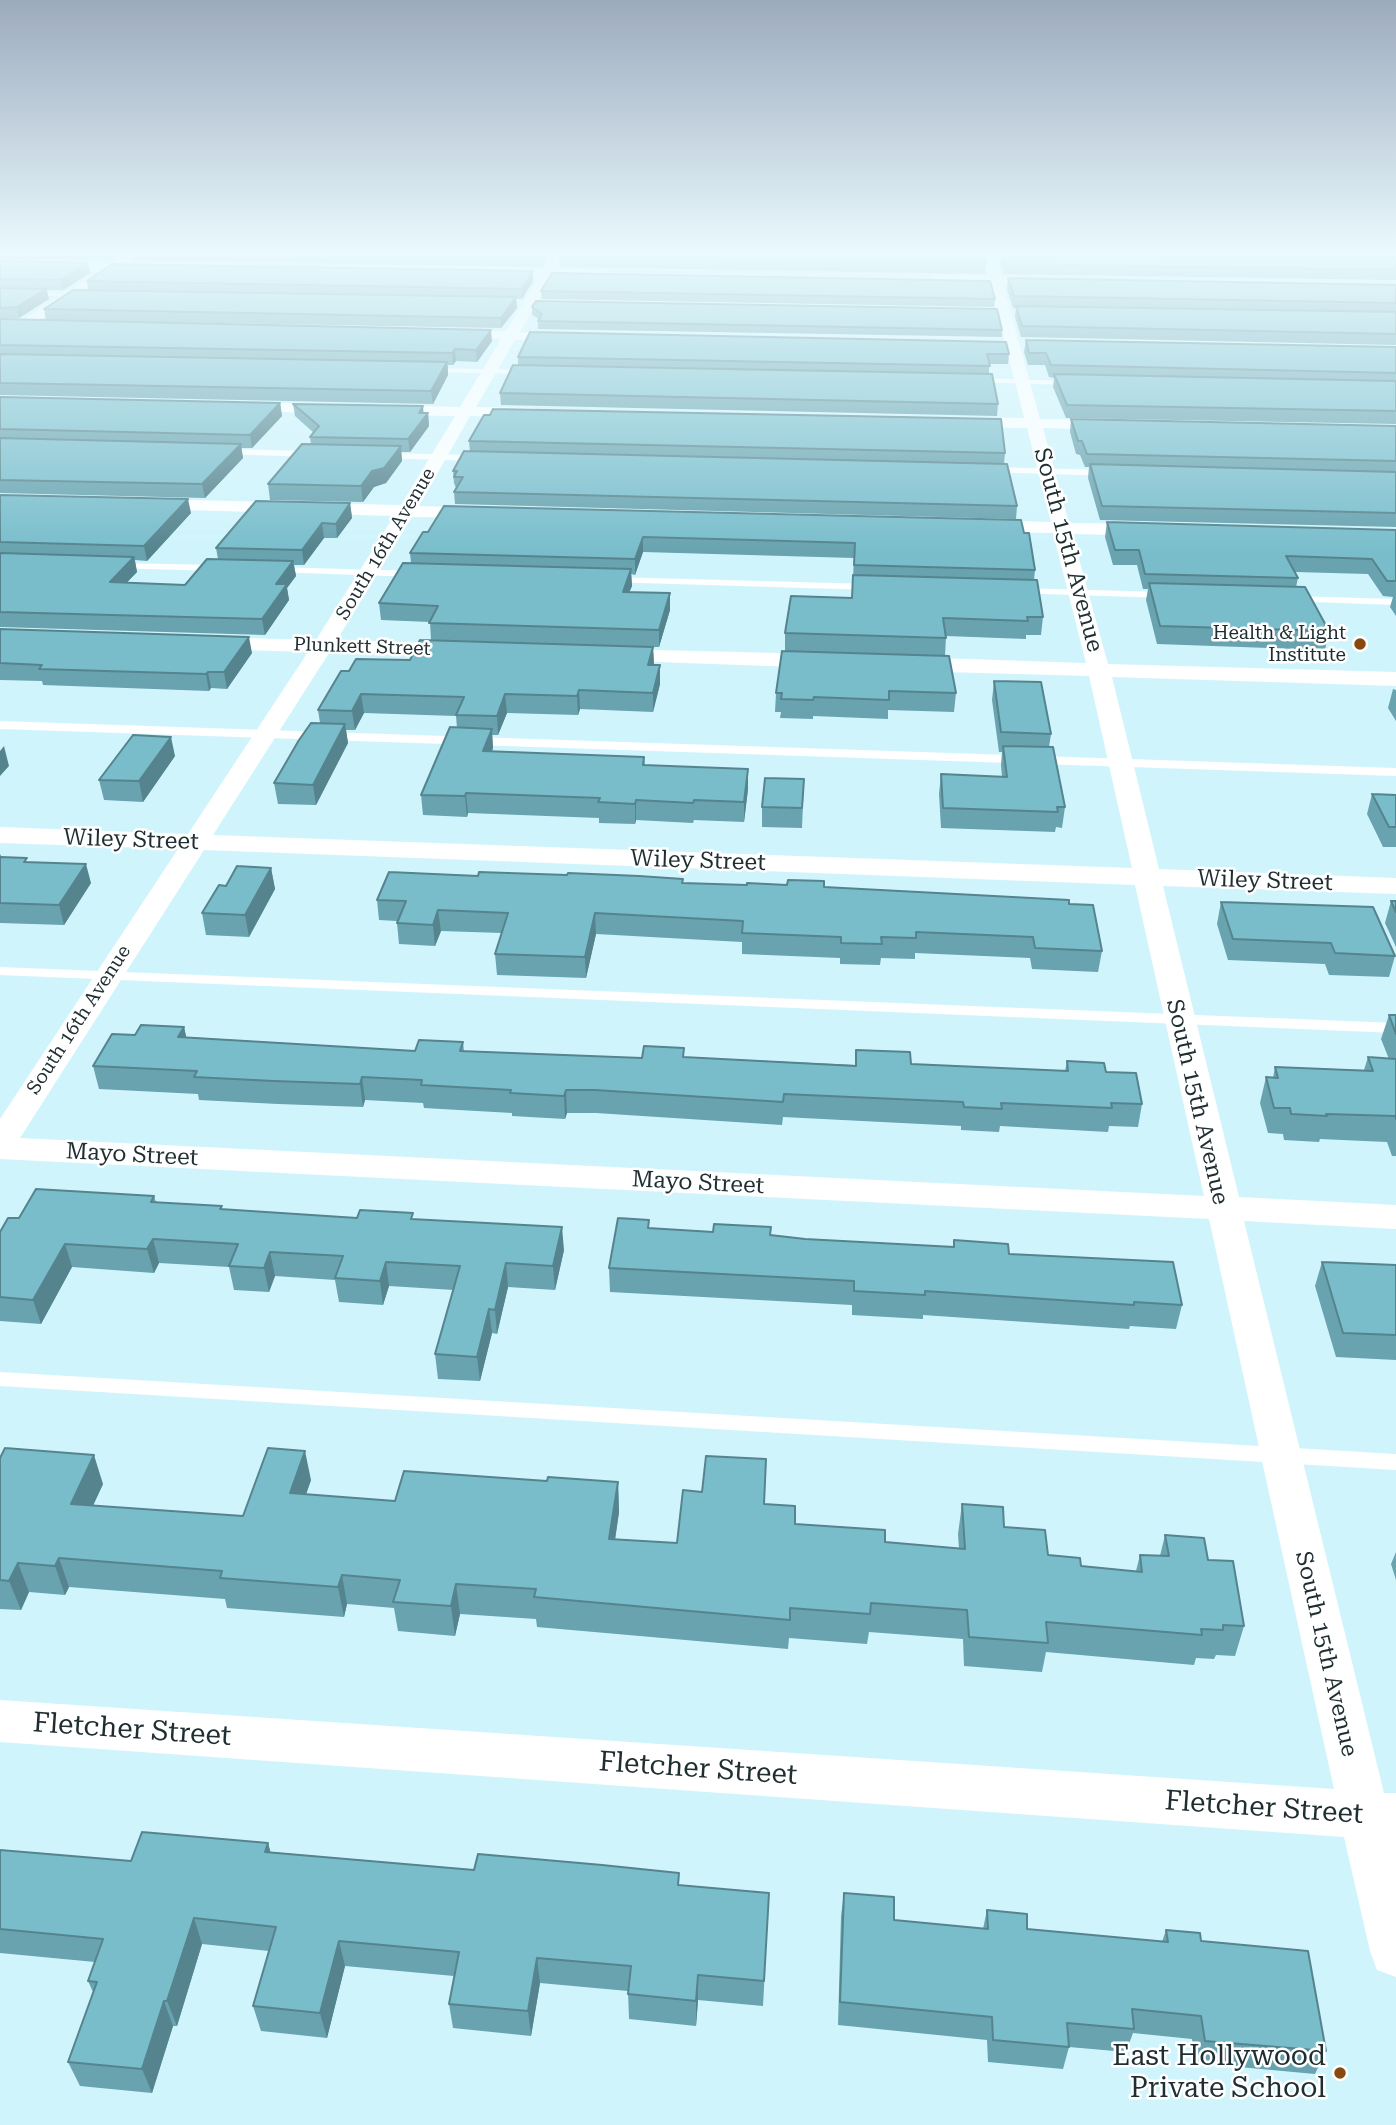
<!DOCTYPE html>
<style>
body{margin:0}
canvas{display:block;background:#d0f4fc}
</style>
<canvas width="1396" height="2125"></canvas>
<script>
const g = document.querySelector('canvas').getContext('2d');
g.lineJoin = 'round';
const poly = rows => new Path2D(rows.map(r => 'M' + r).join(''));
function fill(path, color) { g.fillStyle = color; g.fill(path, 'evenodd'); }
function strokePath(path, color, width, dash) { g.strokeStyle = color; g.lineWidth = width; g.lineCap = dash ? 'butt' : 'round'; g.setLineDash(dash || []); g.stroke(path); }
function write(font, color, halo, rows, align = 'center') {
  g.font = font + ' "Roboto Serif",serif'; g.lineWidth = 5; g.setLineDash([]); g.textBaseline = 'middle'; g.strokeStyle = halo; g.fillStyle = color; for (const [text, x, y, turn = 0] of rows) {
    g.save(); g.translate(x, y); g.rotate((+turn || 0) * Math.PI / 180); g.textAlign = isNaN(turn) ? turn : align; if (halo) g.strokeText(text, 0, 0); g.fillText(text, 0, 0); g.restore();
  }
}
const service = poly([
 [0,292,82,294,85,296,0,296,0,292],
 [429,368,529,370,533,372,529,374,426,372,429,368],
 [969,378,1072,381,1076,383,1072,385,972,382,969,378],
 [223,449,312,451,316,454,312,457,220,454,219,452,223,449],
 [380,453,480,455,484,458,480,461,377,458,377,454,380,453],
 [989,467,1110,470,1114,473,1110,476,986,472,986,468,989,467],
 [114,563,218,565,223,568,218,571,111,568,111,564,114,563],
 [275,567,417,571,422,574,417,577,272,572,272,568,275,567],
 [611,577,872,584,877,587,872,590,607,582,607,578,611,577],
 [1017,588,1166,592,1171,595,1166,598,1013,593,1013,589,1017,588],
 [1290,596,1396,599,1396,605,1286,601,1286,597,1290,596],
 [0,721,1396,768,1396,776,0,729,0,721],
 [0,967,1396,1023,1396,1033,0,975,0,967],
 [0,1372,1396,1454,1396,1470,0,1386,0,1372]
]);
const minor = poly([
 [123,255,137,255,0,345,0,335,123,255],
 [552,255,564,255,520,332,572,333,579,337,572,341,515,340,476,407,534,408,542,413,534,418,470,416,419,506,485,508,494,513,485,518,412,517,337,640,457,644,465,645,468,650,465,655,457,656,329,653,213,835,1132,868,1089,676,908,671,900,669,897,664,900,659,908,657,1086,663,1053,533,981,532,972,526,981,520,1051,522,1027,428,960,427,952,422,960,417,1024,418,983,255,995,255,1040,419,1115,420,1123,425,1115,430,1043,428,1069,523,1150,524,1159,530,1150,536,1072,534,1108,664,1396,672,1396,686,1112,677,1159,869,1396,878,1396,894,1163,886,1239,1197,1396,1205,1396,1229,1244,1221,1384,1793,1396,1793,1396,1977,1377,1970,1370,1951,1344,1837,0,1742,0,1700,1334,1789,1209,1219,0,1159,0,1119,178,849,0,843,0,827,188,834,308,652,208,649,200,648,197,643,200,638,208,637,316,640,394,516,148,509,139,504,148,499,401,505,455,416,383,415,375,410,383,405,460,407,501,339,449,338,442,334,449,330,506,331,552,255],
 [204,850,1135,885,1204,1196,20,1138,204,850],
 [239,402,334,404,342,409,334,414,233,410,231,407,233,404,239,402],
 [610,649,824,654,832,656,835,661,832,666,824,668,602,660,599,655,602,650,610,649]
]);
const tertiary = poly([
 [0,261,159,263,167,268,159,273,0,269,0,261],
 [481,268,603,270,611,275,603,280,476,276,473,273,476,270,481,268],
 [936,275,1061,277,1069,282,1061,287,931,283,928,280,931,277,936,275]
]);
const wall = poly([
 [0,255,119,255,110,260,0,259],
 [133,255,549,255,542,267,134,260],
 [1001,255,1396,255,1396,280,1003,274,1000,262],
 [559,257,986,263,985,274,560,267],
 [0,261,90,273,63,290,47,290,49,299,19,318,0,319],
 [1008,278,1396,285,1396,345,1021,337,1015,317,1016,308,1013,308,1007,289],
 [87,281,533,281,522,299,516,299,517,308,501,328,46,320,44,309,88,290],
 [541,291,995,299,994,307,542,299],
 [532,307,1002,330,1002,337,538,329,538,321,539,319,532,315],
 [0,319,492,341,477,362,456,361,453,365,448,365,448,375,433,404,0,395],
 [1026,340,1396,347,1396,424,1066,418,1053,387,1054,378,1049,377,1045,365,1028,365,1024,352],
 [1009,354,1008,364,989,364,989,374,998,404,997,416,501,405,500,393,518,365,518,357],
 [0,397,280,403,282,416,252,448,241,448,243,458,205,498,0,493],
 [293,404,428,413,429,426,410,452,401,452,402,461,386,483,374,487,363,502,270,500,268,484,311,444,310,437,314,433,295,416],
 [1071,419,1396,426,1396,527,1100,520,1088,478,1089,467,1085,467,1080,455,1076,454,1070,432],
 [469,441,1005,453,1004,464,1017,506,1016,519,455,504,454,492,456,488,454,483,453,471,470,452],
 [0,495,191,513,147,561,135,560,137,572,126,583,185,585,218,559,216,548,350,503,352,518,337,538,324,538,304,565,294,565,296,576,287,588,289,600,265,635,0,627],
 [1107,522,1396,530,1396,616,1390,607,1393,597,1383,596,1368,574,1295,572,1298,578,1296,587,1329,631,1325,650,1157,644,1146,600,1148,589,1143,589,1137,565,1113,565,1105,537],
 [423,532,1024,533,1035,570,1034,580,1043,617,1041,635,1026,635,1026,639,946,636,945,656,956,693,954,712,888,710,888,719,813,716,813,719,780,718,781,712,775,712,776,693,785,651,785,633,852,598,854,558,643,552,635,575,631,574,632,586,629,592,670,593,670,610,659,647,653,647,654,665,660,665,660,684,653,712,580,709,578,715,507,713,498,735,492,735,493,748,492,752,644,757,645,765,748,769,748,789,744,822,694,820,693,823,636,820,635,824,599,823,599,818,468,813,467,817,423,815,421,795,457,728,456,716,364,713,355,730,346,730,348,743,316,805,278,804,274,783,320,723,318,710,349,671,410,660,431,640,430,622,381,620,379,603,411,563,410,553],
 [0,629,252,653,227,689,211,688,209,691,43,685,42,681,0,680],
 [994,681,1051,734,1049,747,1065,807,1062,828,1056,827,1055,832,941,828,939,794,941,774,1002,777,1001,765,1002,752,999,752,992,700],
 [1393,689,1396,690,1396,721,1388,708],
 [175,756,143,802,104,800,99,780],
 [804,779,802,828,762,827,762,807],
 [1372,794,1396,795,1396,847,1383,847,1367,814],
 [0,854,2,857,29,862,91,883,64,925,0,923],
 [271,868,275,889,249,937,206,935,202,913,226,886],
 [683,883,747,885,824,887,1069,904,1102,951,1098,972,1032,969,1030,958,915,953,915,959,881,958,880,965,840,964,840,958,742,954,742,942,596,934,586,978,497,975,495,954,502,933,441,931,435,946,399,944,397,923,397,921,379,920,377,900],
 [1391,901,1396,901,1396,947,1385,923],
 [1221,902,1395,956,1389,977,1329,975,1325,964,1228,960,1217,924],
 [1389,1015,1396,1015,1396,1156,1392,1156,1387,1142,1320,1139,1319,1142,1284,1140,1283,1134,1268,1133,1260,1103,1266,1077,1273,1078,1275,1067,1364,1070,1368,1057,1389,1059,1381,1039],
 [184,1027,186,1037,415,1051,463,1042,464,1051,642,1058,684,1057,855,1065,856,1050,911,1064,1065,1071,1067,1061,1106,1072,1142,1104,1138,1127,1109,1126,1108,1132,1000,1126,999,1132,961,1130,961,1126,783,1117,782,1125,596,1113,567,1113,565,1119,512,1116,512,1113,424,1108,423,1103,365,1100,363,1107,278,1104,199,1100,198,1094,99,1089,93,1066,135,1035],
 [154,1196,156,1202,223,1209,357,1218,414,1219,564,1250,555,1290,508,1287,497,1334,492,1333,480,1381,438,1379,435,1354,454,1290,389,1286,383,1305,339,1302,335,1280,275,1276,269,1292,234,1290,229,1267,159,1263,154,1273,72,1267,41,1324,0,1321,0,1232,19,1218],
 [771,1227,770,1235,805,1239,953,1247,954,1240,1009,1254,1182,1305,1176,1329,1130,1326,1129,1329,923,1315,923,1319,852,1315,852,1305,610,1292,609,1268,650,1228,713,1232],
 [1322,1262,1396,1265,1396,1360,1336,1357,1315,1286],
 [0,1458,103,1484,93,1506,243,1516,311,1480,306,1494,395,1501,547,1481,618,1482,619,1512,615,1539,677,1543,764,1504,795,1524,885,1542,959,1549,958,1534,962,1504,1004,1527,1048,1555,1081,1566,1136,1571,1140,1555,1160,1556,1165,1535,1208,1560,1244,1626,1235,1656,1216,1655,1214,1659,1196,1658,1194,1665,1046,1652,1042,1672,964,1666,963,1639,869,1632,867,1644,789,1638,788,1649,537,1627,536,1619,460,1614,455,1636,398,1631,394,1608,347,1604,344,1617,227,1608,225,1599,69,1587,65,1595,29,1592,21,1610,0,1609],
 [1396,1552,1396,1580,1391,1564],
 [268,1843,270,1852,474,1870,679,1885,769,1893,763,2006,698,2000,696,2026,629,2019,628,1991,540,1983,531,2036,453,2028,449,2004,454,1976,345,1966,327,2038,261,2031,253,2006,269,1951,202,1944,177,2026,173,2026,152,2093,80,2086,68,2062,93,1992,88,1981,95,1962,0,1953,0,1850,131,1861],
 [844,1893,894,1920,983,1929,987,1910,1027,1929,1162,1942,1166,1930,1201,1941,1326,2051,1315,2074,1196,2063,1192,2039,1133,2033,1126,2052,1069,2047,1063,2069,988,2062,987,2040,838,2025,841,1916]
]);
const shadedWall = poly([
 [109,255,119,255,110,260],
 [542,255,549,255,542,267,541,257],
 [88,263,90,273,63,290,60,280],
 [533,271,533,281,522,299,522,289],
 [46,289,49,299,19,318,17,307],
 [516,297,517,308,501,328,501,318],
 [491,330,492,341,477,362,476,350],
 [455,349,456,361,453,365,452,353],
 [447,362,448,375,433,404,431,391],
 [280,403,282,416,252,448,250,435],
 [423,406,424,418,428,413,429,426,410,452,408,439],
 [241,444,243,458,205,498,202,484],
 [401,446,402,461,386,483,374,487,363,502,361,486,372,471],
 [188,499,191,513,147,561,144,546],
 [350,503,352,518,337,538,336,524],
 [322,523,324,538,304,565,302,550],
 [643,537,643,552,635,575,635,559],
 [134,557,137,572,113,597,110,582],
 [293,561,296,576,287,588,289,600,265,635,262,619,276,584],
 [631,569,632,586,623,608,623,592],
 [670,593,670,610,659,647,659,630],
 [249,637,252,653,227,689,224,672],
 [653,647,654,665,648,665],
 [660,665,660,684,653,712,653,693],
 [208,672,211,688,209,691,206,674],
 [579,690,580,709,578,715,577,696],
 [361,694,364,713,355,730,352,711],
 [505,694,507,713,498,735,497,716],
 [345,724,348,743,316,805,313,785],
 [492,729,493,748,484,771,483,751],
 [171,737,175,756,143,802,139,781],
 [4,746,9,766,0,776,0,751],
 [748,769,748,789,744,822,744,802],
 [466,793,468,813,467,817,465,796],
 [636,800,636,820,635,824,635,804],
 [86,864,91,883,64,925,59,905],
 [271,868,275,889,249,937,245,915],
 [438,910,441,931,435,946,433,925],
 [595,913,596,934,586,978,585,957],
 [184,1027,189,1049,178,1037],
 [362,1077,365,1100,363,1107,360,1084],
 [566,1090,567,1113,565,1119,564,1096],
 [562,1227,564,1250,555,1290,553,1266],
 [153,1239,159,1263,154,1273,147,1249],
 [65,1244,72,1267,41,1324,33,1300],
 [270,1252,275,1276,269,1292,264,1268],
 [386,1262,389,1286,383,1305,380,1281],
 [506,1263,508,1287,497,1334,495,1310],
 [489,1309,492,1333,480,1381,477,1357],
 [305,1451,311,1480,296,1523,290,1493],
 [94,1455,103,1484,80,1533,71,1504],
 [618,1482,619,1512,611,1568,609,1539],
 [59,1558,69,1587,65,1595,55,1566],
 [18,1563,29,1592,21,1610,9,1581],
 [342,1575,347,1604,344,1617,338,1587],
 [456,1584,460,1614,455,1636,451,1606],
 [268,1843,275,1868,265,1852],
 [194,1918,202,1944,177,2026,167,2001],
 [339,1941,345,1966,327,2038,320,2013],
 [537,1958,540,1983,531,2036,528,2011],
 [698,1975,698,2000,696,2026,696,2001],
 [164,2001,173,2026,152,2093,142,2069]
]);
const building = poly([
 [443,255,542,255,541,257,443,255],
 [561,255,984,255,986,263,559,257,561,255],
 [1002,255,1161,255,1396,259,1396,270,1004,264,1002,255],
 [0,261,88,263,60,280,0,279,0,261],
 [112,264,533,271,522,289,87,281,112,264],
 [552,273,990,281,995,299,541,291,552,273],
 [1008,278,1396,285,1396,303,1014,296,1008,278],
 [0,288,46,289,17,307,0,308,0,288],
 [73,290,516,297,501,318,44,309,73,290],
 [536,301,997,309,1002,330,538,321,542,314,532,307,536,301],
 [1016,306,1396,312,1396,334,1022,326,1016,306],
 [0,319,491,330,476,350,455,349,452,353,0,345,0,319],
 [530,332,1006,342,1009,354,987,354,990,366,518,357,530,332],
 [1026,340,1396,347,1396,373,1051,365,1046,353,1029,353,1026,340],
 [0,354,447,362,431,391,0,383,0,354],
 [513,365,992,374,998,404,500,393,513,365],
 [1054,374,1396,381,1396,411,1067,405,1054,374],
 [0,397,280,403,250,435,0,429,0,397],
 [293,404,423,406,419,413,428,413,408,439,310,437,319,426,293,404],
 [493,409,1001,419,1005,453,469,441,484,415,490,415,493,409],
 [1071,419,1396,426,1396,461,1087,454,1082,441,1078,441,1071,419],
 [0,438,241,444,202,484,0,480,0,438],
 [302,444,401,446,384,468,372,471,361,486,268,484,302,444],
 [464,451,1007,464,1017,506,454,492,463,477,454,477,457,471,453,471,464,451],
 [1090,464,1396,472,1396,513,1102,506,1090,464],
 [0,495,188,499,144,546,0,542,0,495],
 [256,501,350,503,336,524,322,523,302,550,216,548,256,501],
 [444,506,1021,520,1024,533,1029,533,1035,570,854,565,855,543,752,540,643,537,635,559,410,553,423,532,428,532,444,506],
 [1107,522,1396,530,1396,581,1387,581,1372,559,1286,556,1298,578,1145,574,1139,550,1115,550,1107,522],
 [0,553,134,557,110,582,185,585,207,559,293,561,276,584,287,584,262,619,0,612,0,553],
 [403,563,631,569,623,592,670,593,659,630,429,623,438,606,379,603,403,563],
 [853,575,1037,580,1043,617,1027,617,1028,621,943,618,946,638,785,633,791,596,852,598,853,575],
 [1149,583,1305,587,1329,631,1160,626,1149,583],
 [0,629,249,637,224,672,208,672,206,674,39,669,42,665,0,663,0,629],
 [420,640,653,647,648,665,660,665,653,693,579,690,577,696,505,694,497,716,456,715,464,697,361,694,352,711,318,710,341,671,349,671,356,659,410,660,420,640],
 [782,651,949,656,956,693,889,691,889,700,814,697,813,700,781,699,782,693,776,693,782,651],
 [994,681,1041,682,1051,734,1001,732,994,681],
 [311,723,345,724,313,785,274,783,299,740,311,723],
 [450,727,492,729,483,751,644,757,643,765,748,769,744,802,694,800,693,803,636,800,635,804,598,802,600,798,466,793,465,796,421,795,450,727],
 [133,735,171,737,139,781,99,780,133,735],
 [1003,746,1053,747,1065,807,1057,807,1058,812,943,808,941,774,1007,777,1003,746],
 [765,778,804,779,802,808,762,807,765,778],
 [1372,794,1396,795,1396,827,1389,827,1372,794],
 [0,857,27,858,24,862,86,864,59,905,0,903,0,857],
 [237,866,271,868,245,915,202,913,219,885,226,886,237,866],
 [389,872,478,876,479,872,567,875,568,873,639,876,683,879,682,883,747,885,747,883,787,885,788,880,824,881,824,887,1069,900,1069,904,1093,905,1102,951,1035,948,1033,937,916,932,916,938,881,937,882,944,841,943,841,937,742,933,743,921,595,913,585,957,495,954,508,913,438,910,433,925,397,923,406,901,377,900,389,872],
 [1391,901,1396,901,1396,912,1391,901],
 [1221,902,1373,907,1395,956,1335,953,1331,943,1233,939,1221,902],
 [1389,1015,1396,1015,1396,1034,1389,1015],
 [141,1025,184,1027,178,1037,415,1051,419,1040,463,1042,460,1051,642,1058,644,1046,684,1048,683,1057,856,1066,856,1050,910,1052,911,1064,1068,1071,1067,1061,1104,1063,1106,1072,1136,1073,1142,1104,1111,1103,1112,1108,1001,1103,1002,1109,964,1107,963,1102,784,1094,783,1102,595,1090,566,1090,564,1096,510,1093,511,1090,421,1085,422,1080,362,1077,360,1084,274,1081,194,1077,197,1071,93,1066,112,1034,135,1035,141,1025],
 [1368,1057,1396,1059,1396,1119,1395,1116,1326,1114,1327,1116,1291,1114,1290,1108,1274,1108,1266,1077,1278,1078,1275,1067,1373,1071,1368,1057],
 [36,1189,154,1196,151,1202,222,1206,220,1209,357,1218,360,1210,413,1213,411,1219,562,1227,553,1266,506,1263,495,1310,489,1309,477,1357,435,1354,460,1266,386,1262,380,1281,335,1278,343,1256,270,1252,264,1268,229,1266,238,1244,153,1239,147,1249,65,1244,33,1300,0,1297,0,1232,8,1218,19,1218,36,1189],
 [618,1218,649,1220,648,1228,713,1232,714,1224,771,1227,770,1235,805,1239,954,1247,954,1240,1008,1244,1009,1254,1173,1262,1182,1305,1134,1302,1134,1305,925,1291,925,1295,854,1291,854,1281,609,1268,618,1218],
 [1322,1262,1396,1265,1396,1335,1343,1333,1322,1262],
 [5,1448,94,1455,71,1504,243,1516,268,1448,305,1451,290,1493,395,1501,404,1471,547,1481,548,1477,618,1482,609,1539,677,1543,683,1490,702,1492,706,1456,766,1459,764,1504,795,1506,795,1524,885,1530,885,1542,965,1549,962,1504,1003,1507,1004,1527,1045,1530,1048,1555,1080,1558,1081,1566,1142,1572,1140,1555,1169,1556,1165,1535,1204,1538,1208,1560,1233,1561,1244,1626,1223,1625,1223,1630,1201,1629,1202,1635,1046,1622,1048,1643,969,1637,967,1610,871,1603,870,1614,790,1608,790,1620,534,1597,536,1589,456,1584,451,1606,393,1602,400,1580,342,1575,338,1587,220,1578,222,1571,59,1558,55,1566,18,1563,9,1581,0,1580,0,1458,5,1448],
 [142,1832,268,1843,265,1852,474,1870,478,1854,602,1865,679,1873,678,1885,769,1893,764,1981,698,1975,696,2001,628,1994,631,1966,537,1958,528,2011,449,2004,459,1952,339,1941,320,2013,253,2006,276,1927,194,1918,167,2001,164,2001,142,2069,68,2062,97,1982,88,1981,103,1939,0,1929,0,1850,131,1861,142,1832],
 [844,1893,894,1897,894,1920,988,1929,987,1910,1027,1914,1027,1929,1168,1942,1166,1930,1200,1933,1201,1941,1308,1951,1326,2051,1205,2041,1201,2016,1132,2009,1134,2029,1067,2023,1069,2047,993,2040,992,2017,840,2002,844,1893]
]);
const markers = [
 [1360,644,7,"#88490f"],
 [1340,2073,7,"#88490f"]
];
const farStreetnames = [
 ["South 16th Avenue",386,544,-59],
 ["Plunkett Street",362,647,2],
 ["South 16th Avenue",79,1020,-57]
];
const farPoinames = [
 ["Health & Light",1346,633],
 ["Institute",1346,655]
];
const streetNames = [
 ["South 15th Avenue",1068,550,75],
 ["Wiley Street",131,840,2],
 ["Wiley Street",698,861,2],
 ["Wiley Street",1265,881,2],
 ["South 15th Avenue",1197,1102,77],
 ["Mayo Street",132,1155,3],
 ["Mayo Street",698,1183,3],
 ["South 15th Avenue",1326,1654,77]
];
const nearStreetnames = [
 ["Fletcher Street",132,1730,4],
 ["Fletcher Street",698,1769,4],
 ["Fletcher Street",1264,1808,4]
];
const nearPoinames = [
 ["East Hollywood",1326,2057],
 ["Private School",1326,2089]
];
fill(service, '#fff');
fill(minor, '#fff');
fill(tertiary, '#fff');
fill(wall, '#68a3af');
fill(shadedWall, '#55848e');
fill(building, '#79bdcb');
strokePath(building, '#55848e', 2);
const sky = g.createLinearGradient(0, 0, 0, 552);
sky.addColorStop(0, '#9caabd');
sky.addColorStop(0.46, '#eafafe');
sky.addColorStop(1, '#eafafe00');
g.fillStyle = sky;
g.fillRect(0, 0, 1396, 552);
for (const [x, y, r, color] of markers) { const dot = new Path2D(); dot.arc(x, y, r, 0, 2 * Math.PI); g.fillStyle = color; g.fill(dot); strokePath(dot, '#fff', 2.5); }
write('19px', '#1f2e30', '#fff', farStreetnames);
write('19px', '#1f2e30', '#fff', farPoinames, 'right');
write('23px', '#1f2e30', '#fff', streetNames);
write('28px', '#1f2e30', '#fff', nearStreetnames);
write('28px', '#1f2e30', '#fff', nearPoinames, 'right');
</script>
